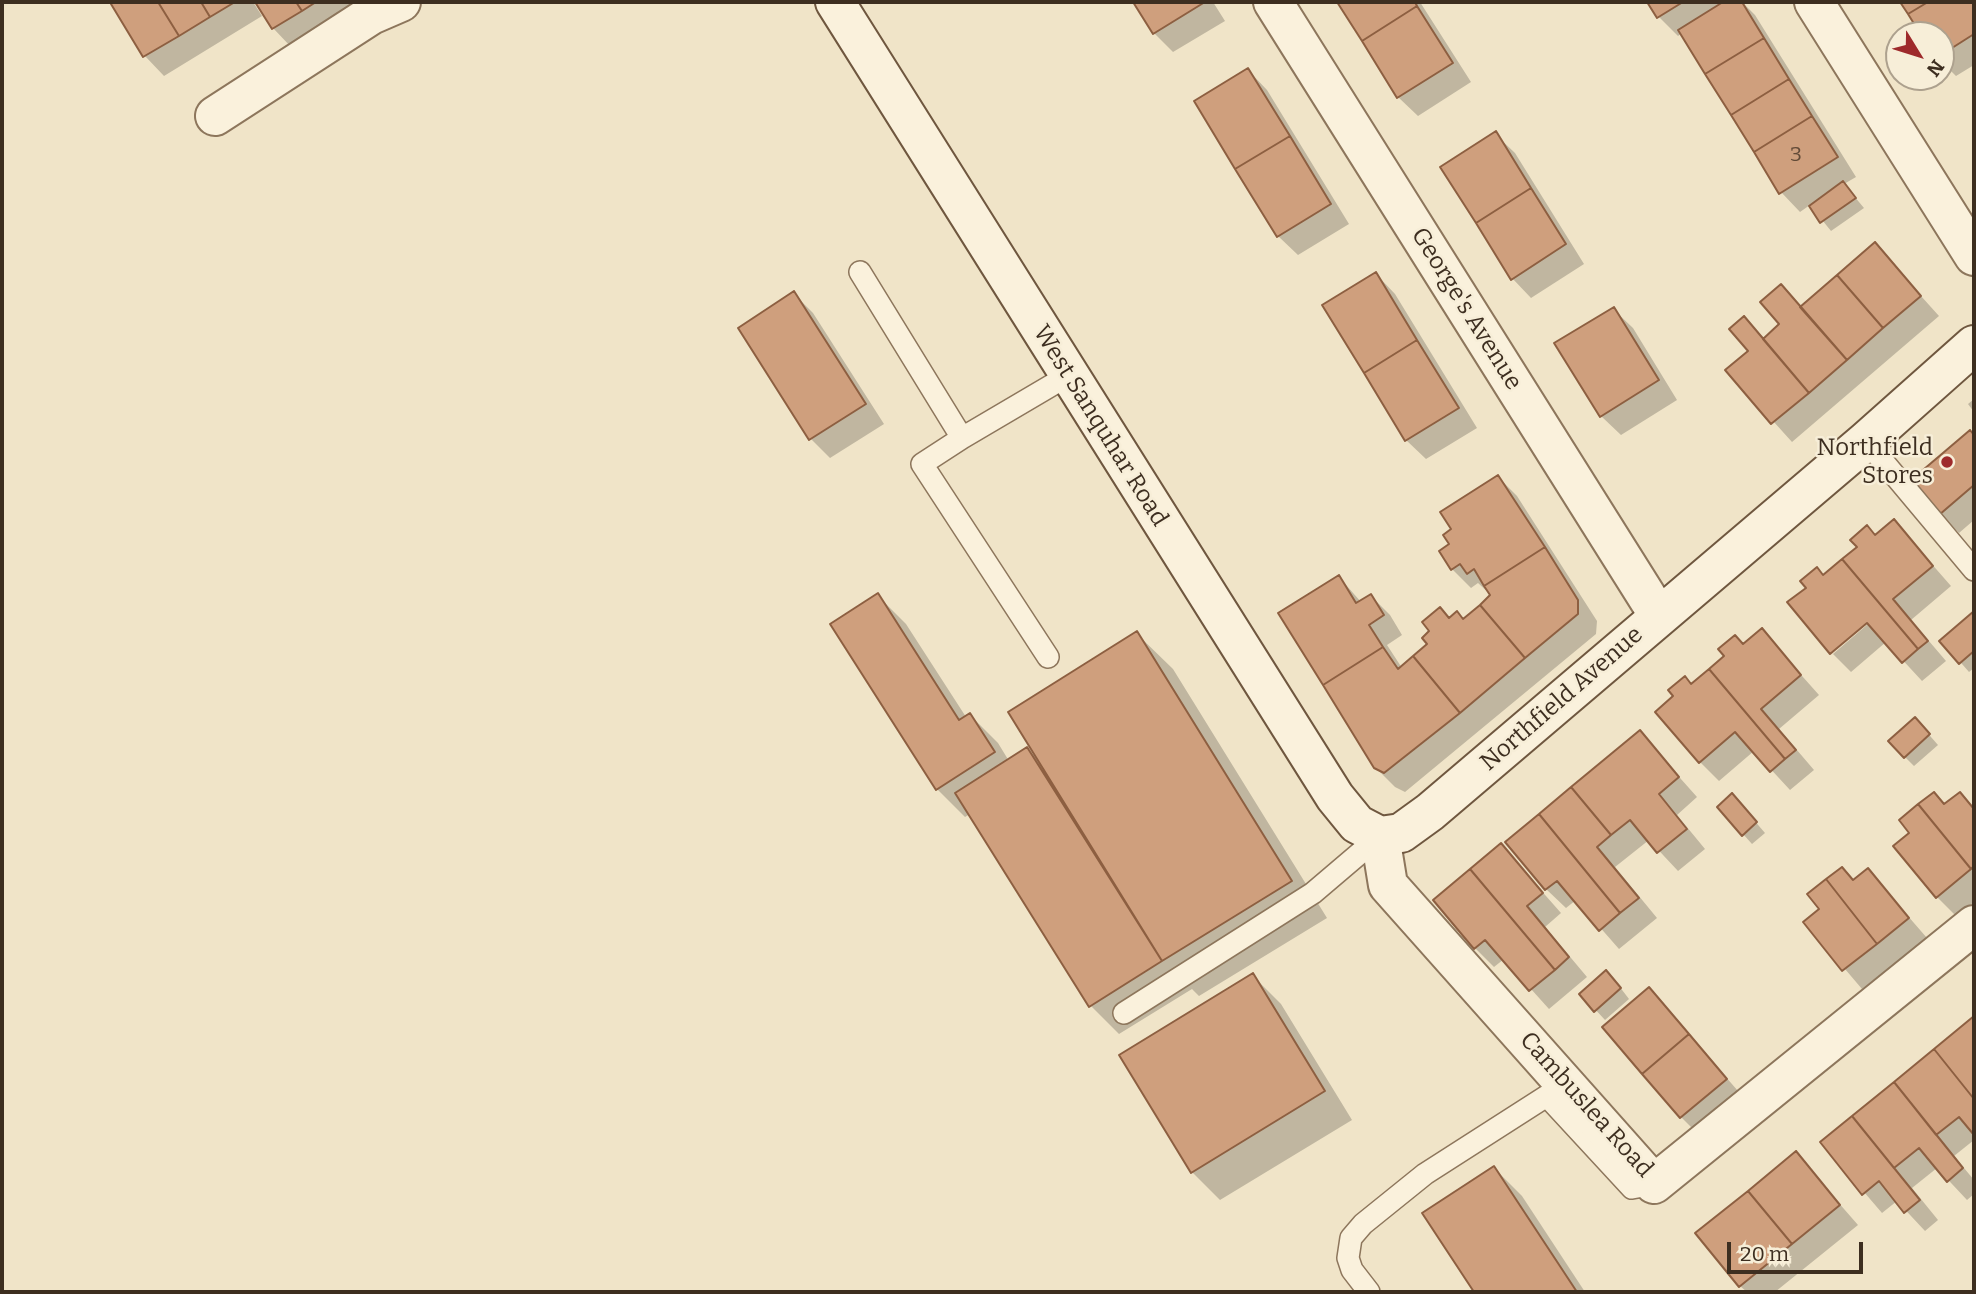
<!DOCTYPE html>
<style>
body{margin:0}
#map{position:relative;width:1976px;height:1294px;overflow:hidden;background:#f0e4c8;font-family:Bitter,serif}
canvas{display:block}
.frame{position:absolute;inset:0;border:4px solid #3d2e20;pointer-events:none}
.north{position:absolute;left:1885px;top:21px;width:70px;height:70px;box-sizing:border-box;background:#f7eed8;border:2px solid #ada18e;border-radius:50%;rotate:128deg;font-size:19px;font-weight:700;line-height:28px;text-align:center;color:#3d2e20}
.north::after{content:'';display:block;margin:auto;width:24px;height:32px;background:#9e2a2b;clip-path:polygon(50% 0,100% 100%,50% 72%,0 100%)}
.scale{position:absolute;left:1727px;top:1242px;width:136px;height:32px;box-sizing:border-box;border:4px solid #3d2e20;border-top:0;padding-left:9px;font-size:21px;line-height:24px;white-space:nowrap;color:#3d2e20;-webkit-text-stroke:5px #f7eed8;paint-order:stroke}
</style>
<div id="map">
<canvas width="1976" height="1294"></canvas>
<div class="frame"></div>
<div class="north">N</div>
<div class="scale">20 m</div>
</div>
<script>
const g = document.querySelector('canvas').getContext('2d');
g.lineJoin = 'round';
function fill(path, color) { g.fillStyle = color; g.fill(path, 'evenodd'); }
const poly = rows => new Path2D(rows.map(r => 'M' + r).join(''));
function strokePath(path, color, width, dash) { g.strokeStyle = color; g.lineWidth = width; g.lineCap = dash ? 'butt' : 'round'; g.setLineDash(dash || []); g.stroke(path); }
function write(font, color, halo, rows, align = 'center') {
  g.font = font + ' Bitter,serif'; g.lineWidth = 5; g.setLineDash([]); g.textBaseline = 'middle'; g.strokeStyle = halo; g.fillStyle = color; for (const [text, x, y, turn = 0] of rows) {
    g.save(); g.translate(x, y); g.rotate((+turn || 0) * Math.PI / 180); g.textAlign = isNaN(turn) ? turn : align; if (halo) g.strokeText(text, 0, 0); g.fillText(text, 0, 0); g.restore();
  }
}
const shadow = poly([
 [117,2,253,2,262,16,164,76,145,56,113,4],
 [257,2,352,2,356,8,292,48,273,28],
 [1135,2,1213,2,1225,21,1173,52,1154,33],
 [1339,2,1420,2,1471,82,1418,116,1398,97],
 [1649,2,1742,2,1755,15,1856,177,1844,184,1864,208,1831,231,1810,205,1800,212,1781,192,1682,33,1678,36,1659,17],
 [1903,2,1974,2,1974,65,1956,76,1941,61,1941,35,1923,35],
 [1248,70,1267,90,1349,224,1298,255,1278,236],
 [1495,134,1515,153,1584,264,1531,298,1512,278],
 [1875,245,1939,316,1792,442,1727,370,1750,351,1744,318,1765,339,1781,324,1781,286,1802,308],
 [1376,274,1395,294,1477,428,1426,459,1406,440],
 [794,294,813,313,884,424,830,458,811,439],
 [1613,309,1633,328,1677,400,1621,435,1601,416],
 [1974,399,1974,412,1968,404],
 [1970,433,1974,437,1974,520,1959,533,1940,514],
 [1498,477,1517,496,1597,621,1596,634,1405,792,1395,787,1375,767,1339,577,1361,602,1371,596,1390,615,1402,635,1387,645,1402,668,1430,644,1450,619,1463,621,1492,596,1478,583,1471,588,1452,569,1451,545],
 [1894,521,1951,586,1911,620,1946,661,1922,681,1886,642,1851,672,1833,654,1875,618,1824,577],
 [878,596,906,624,966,717,970,715,998,743,1009,761,1027,749,1039,760,1137,634,1173,669,1327,918,1199,996,1192,989,1119,1034,1091,1006,970,814,965,817,937,789],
 [1974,614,1974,668,1969,672,1942,641],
 [1762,631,1819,695,1779,729,1814,770,1790,790,1754,751,1719,781,1700,762,1692,686],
 [1924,729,1938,745,1914,766,1905,757],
 [1640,733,1697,797,1677,815,1705,849,1678,871,1649,840,1615,867,1657,918,1619,949,1576,900,1566,908,1546,889],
 [1960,794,1974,809,1974,902,1956,916,1937,897,1945,806],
 [1741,805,1765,833,1752,844,1743,834],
 [1501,845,1561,913,1545,927,1587,977,1549,1009,1504,959,1494,967,1475,948],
 [1842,869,1855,881,1868,870,1927,938,1862,989,1805,922,1821,909],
 [1253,976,1281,1004,1352,1120,1220,1200,1192,1172],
 [1616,982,1629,999,1605,1020,1581,994],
 [1649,989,1745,1099,1700,1136,1681,1117],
 [1974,1020,1974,1140,1954,1156,1974,1180,1974,1194,1967,1200,1937,1168,1912,1188,1938,1220,1925,1231,1897,1201,1882,1213,1822,1143],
 [1796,1154,1858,1225,1775,1292,1747,1292,1740,1286],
 [1494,1168,1522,1196,1585,1292,1476,1292,1425,1214]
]);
const building = poly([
 [114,2,158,2,179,36,143,57,111,4,114,2],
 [158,2,201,2,210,17,179,36,158,2],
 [201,2,235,2,210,17,201,2],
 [255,2,296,2,302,11,272,29,255,2],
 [296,2,316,2,302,11,296,2],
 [1133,2,1205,2,1153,34,1133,2],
 [1337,2,1415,2,1417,6,1362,41,1337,2],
 [1647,2,1683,2,1657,18,1647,2],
 [1723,2,1742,2,1764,38,1705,74,1678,30,1723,2],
 [1900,2,1928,2,1908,14,1900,2],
 [1928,2,1974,2,1974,34,1941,55,1941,35,1921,35,1908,14,1928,2],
 [1417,6,1453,63,1397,98,1362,41,1417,6],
 [1764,38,1789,79,1731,115,1705,74,1764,38],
 [1248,68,1290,136,1235,169,1194,101,1248,68],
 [1789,79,1812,116,1754,152,1731,115,1789,79],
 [1812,116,1838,157,1779,194,1754,152,1812,116],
 [1496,131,1531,188,1476,223,1440,167,1496,131],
 [1290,136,1331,204,1277,237,1235,169,1290,136],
 [1843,181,1856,198,1820,223,1809,206,1843,181],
 [1531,188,1566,244,1511,280,1476,223,1531,188],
 [1875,242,1921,296,1883,328,1837,275,1875,242],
 [1376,272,1417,340,1364,373,1322,305,1376,272],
 [1837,275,1883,328,1847,360,1800,307,1837,275],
 [1781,284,1847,360,1809,393,1763,339,1779,324,1760,302,1781,284],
 [794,291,866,404,809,440,738,328,794,291],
 [1614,307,1659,380,1600,417,1554,343,1614,307],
 [1744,316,1809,393,1771,424,1725,370,1748,351,1729,329,1744,316],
 [1417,340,1459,408,1405,441,1364,373,1417,340],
 [1970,430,1974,435,1974,485,1939,515,1910,481,1970,430],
 [1498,475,1545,547,1484,586,1474,569,1467,574,1460,564,1451,570,1439,551,1449,544,1443,535,1451,529,1440,512,1498,475],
 [1894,519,1933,566,1893,599,1928,641,1918,649,1842,559,1857,547,1850,540,1867,525,1875,535,1894,519],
 [1545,547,1578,600,1578,614,1525,658,1480,605,1490,595,1484,586,1545,547],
 [1842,559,1918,649,1902,663,1867,623,1830,654,1787,602,1806,588,1800,581,1817,567,1823,575,1842,559],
 [1339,575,1356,603,1371,594,1384,615,1369,625,1383,647,1323,685,1278,613,1339,575],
 [878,593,959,720,970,713,995,752,936,790,830,624,878,593],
 [1480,605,1525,658,1460,713,1413,656,1427,644,1422,638,1429,631,1422,622,1440,607,1449,618,1457,611,1463,619,1480,605],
 [1974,611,1974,651,1959,664,1939,641,1974,611],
 [1762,628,1801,675,1761,709,1796,750,1785,759,1709,669,1724,656,1718,649,1735,635,1743,644,1762,628],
 [1137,631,1292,881,1162,961,1008,712,1137,631],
 [1383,647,1398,669,1413,656,1460,713,1384,773,1374,768,1323,685,1383,647],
 [1709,669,1785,759,1770,772,1735,732,1699,763,1655,712,1673,696,1668,690,1685,676,1691,684,1709,669],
 [1915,717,1930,734,1904,758,1888,741,1915,717],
 [1640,730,1679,777,1659,794,1687,829,1657,853,1630,820,1611,835,1571,787,1640,730],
 [1027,747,1162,961,1089,1007,955,793,1027,747],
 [1571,787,1611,835,1597,847,1639,898,1620,913,1539,814,1571,787],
 [1934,792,1944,804,1960,792,1974,809,1974,866,1971,869,1918,804,1934,792],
 [1732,793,1757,822,1742,836,1717,807,1732,793],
 [1918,804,1971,869,1936,898,1893,846,1909,833,1899,820,1918,804],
 [1539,814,1620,913,1599,931,1557,881,1545,890,1505,842,1539,814],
 [1501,843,1543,893,1527,906,1569,957,1555,970,1470,869,1501,843],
 [1842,867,1853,880,1868,868,1909,918,1877,944,1826,879,1842,867],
 [1470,869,1555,970,1529,991,1485,940,1474,949,1433,900,1470,869],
 [1826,879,1877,944,1842,971,1803,922,1819,909,1807,894,1826,879],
 [1606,970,1621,988,1594,1012,1579,994,1606,970],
 [1253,973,1325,1091,1191,1173,1119,1055,1253,973],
 [1649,987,1689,1034,1642,1074,1602,1027,1649,987],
 [1974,1016,1974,1099,1934,1049,1974,1016],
 [1689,1034,1727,1079,1680,1118,1642,1074,1689,1034],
 [1934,1049,1974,1099,1974,1135,1959,1117,1936,1135,1894,1082,1934,1049],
 [1894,1082,1963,1168,1947,1182,1919,1148,1894,1168,1852,1116,1894,1082],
 [1852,1116,1920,1200,1904,1213,1879,1181,1862,1195,1820,1142,1852,1116],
 [1796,1151,1840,1205,1792,1244,1748,1191,1796,1151],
 [1494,1166,1577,1292,1474,1292,1422,1213,1494,1166],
 [1748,1191,1792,1244,1739,1287,1695,1233,1748,1191]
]);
const lane = poly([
 [860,272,962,438,1069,375],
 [962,438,922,464,1048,657],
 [1866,441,1974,570],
 [1124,1013,1313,893,1380,836],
 [1547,1096,1632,1188,1654,1184],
 [1369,1292,1352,1270,1348,1258,1351,1238,1363,1224,1425,1174,1567,1083]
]);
const street = poly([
 [1273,2,1659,616],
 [1814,2,1974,256],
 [215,116,371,15,401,2],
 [1380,836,1388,885,1654,1184,1974,925]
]);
const secondary = poly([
 [835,2,1335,797,1357,824,1380,836,1401,833,1430,812,1866,441,1974,345]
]);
const markers = [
 [1947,462,7,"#9e2a2b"]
];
const numberNames = [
 ["3",1796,155]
];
const streetNames = [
 ["George's Avenue",1466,309,58],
 ["West Sanquhar Road",1100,426,58],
 ["Northfield Avenue",1562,699,-41],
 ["Cambuslea Road",1586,1105,48]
];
const poiNames = [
 ["Northfield",1933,448],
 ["Stores",1933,476]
];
fill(shadow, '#0003');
fill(building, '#cf9f7d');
strokePath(building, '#8d5f41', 2);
strokePath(lane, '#8d765c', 24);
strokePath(street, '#8d765c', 42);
strokePath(secondary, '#6f573f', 42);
strokePath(lane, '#faf1dc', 21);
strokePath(street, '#faf1dc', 38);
strokePath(secondary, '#faf1dc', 38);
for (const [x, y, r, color] of markers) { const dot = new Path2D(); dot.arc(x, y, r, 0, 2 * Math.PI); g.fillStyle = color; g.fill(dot); strokePath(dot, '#f7eed8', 2.5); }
write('21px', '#624a37', null, numberNames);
write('24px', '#3d2e20', '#f7eed8', streetNames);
write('24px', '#3d2e20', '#f7eed8', poiNames, 'right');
</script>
